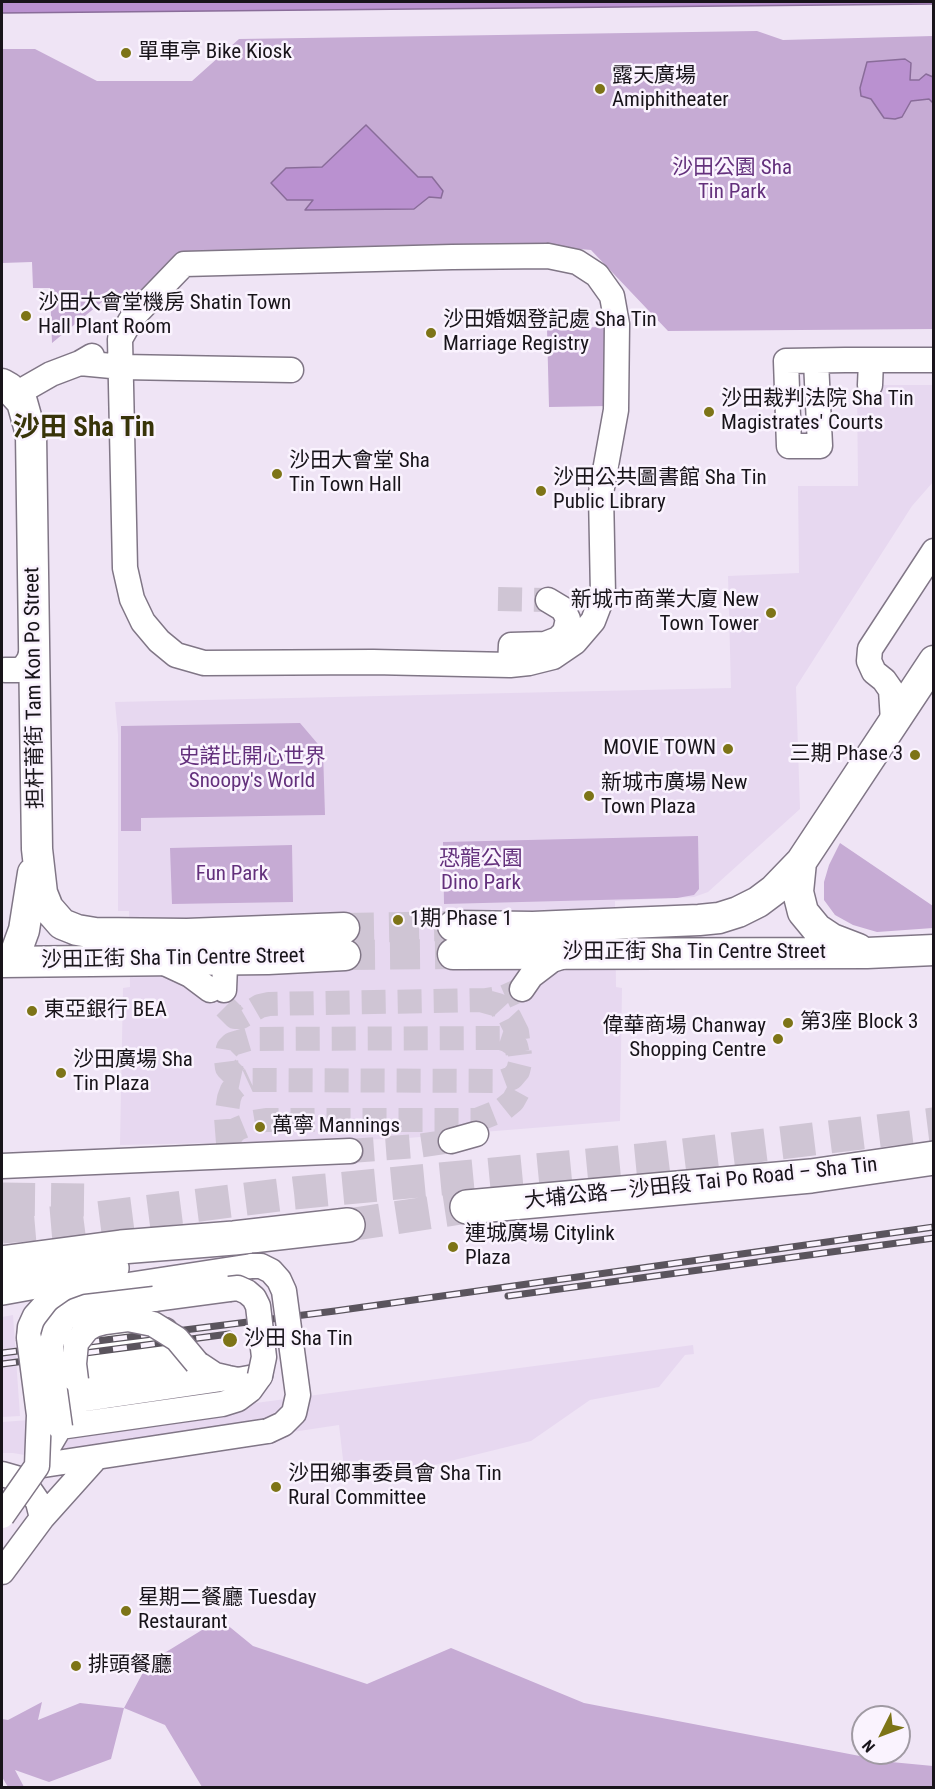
<!DOCTYPE html>
<meta charset="utf-8">
<style>
body{margin:0}
#map{position:relative;width:935px;height:1789px;overflow:hidden;background:#efe4f5;font-family:"Roboto Condensed",sans-serif}
canvas{display:block}
.frame{position:absolute;inset:0;border:3px solid #18141a;pointer-events:none}
.north{position:absolute;left:851px;top:1705px;width:60px;height:60px;box-sizing:border-box;background:#faf3fe;border:2px solid #a09aa3;border-radius:50%;rotate:228deg;font-size:16px;font-weight:700;line-height:24px;text-align:center;color:#18141a}
.north::after{content:'';display:block;margin:auto;width:21px;height:27px;background:#7d7417;clip-path:polygon(50% 0,100% 100%,50% 72%,0 100%)}
</style>
<div id="map">
<canvas width="935" height="1789"></canvas>
<div class="frame"></div>
<div class="north">N</div>
</div>
<script>
const g = document.querySelector('canvas').getContext('2d');
g.lineJoin = 'round';
function fill(path, color) { g.fillStyle = color; g.fill(path, 'evenodd'); }
const poly = rows => new Path2D(rows.map(r => 'M' + r).join(''));
function strokePath(path, color, width, dash) { g.strokeStyle = color; g.lineWidth = width; g.lineCap = dash ? 'butt' : 'round'; g.setLineDash(dash || []); g.stroke(path); }
function write(font, color, halo, rows, align = 'center') {
  g.font = font + ' "Roboto Condensed","Noto Sans TC",sans-serif'; g.lineWidth = 5; g.setLineDash([]); g.textBaseline = 'middle'; g.strokeStyle = halo; g.fillStyle = color; for (const [text, x, y, turn = 0] of rows) {
    g.save(); g.translate(x, y); g.rotate((+turn || 0) * Math.PI / 180); g.textAlign = isNaN(turn) ? turn : align; if (halo) g.strokeText(text, 0, 0); g.fillText(text, 0, 0); g.restore();
  }
}
const built = poly([
 [857,385,933,385,933,482,912,506,796,687,800,809,708,892,694,897,615,901,616,987,622,988,620,1121,395,1139,120,1145,123,988,130,987,129,911,118,911,118,735,115,702,731,688,728,576,799,573,798,486,858,486],
 [13,1315,20,1416,2,1417,2,1317],
 [693,1345,694,1354,685,1355,659,1387,590,1400,531,1441,434,1465,344,1468,339,1425,78,1464,13,1453,2,1453,2,1422,248,1404]
]);
const green = poly([
 [757,31,783,40,933,36,933,329,668,331,591,250,568,248,185,253,139,298,108,297,52,343,50,288,33,288,32,262,2,263,2,49,35,49,97,81,192,81,239,39],
 [606,327,608,406,549,407,547,328],
 [300,723,323,750,325,815,141,818,141,831,121,831,121,726],
 [698,836,699,889,694,895,677,898,444,904,443,842],
 [840,843,933,906,933,928,877,932,853,925,835,915,824,900,824,882,829,865],
 [292,845,293,902,172,904,170,848],
 [220,1619,253,1646,367,1684,451,1648,584,1703,891,1762,933,1766,933,1787,202,1787,165,1725,124,1708,111,1759,49,1782,15,1770,24,1787,8,1787,2,1777,2,1719,8,1720,42,1702,38,1720,80,1703,124,1708,148,1663]
]);
const water = poly([
 [2,2,933,2,934,4,2,13,2,2],
 [905,59,911,63,910,80,919,80,926,74,933,77,933,103,929,99,911,101,902,117,895,119,884,118,871,99,861,96,860,88,867,62,905,59],
 [366,125,418,177,432,177,443,191,441,198,429,197,414,209,305,210,313,200,287,200,271,183,286,168,322,167,366,125]
]);
const minorTunnel = poly([
 [498,599,548,600],
 [480,1000,498,1005,510,1018,517,1032,520,1055],
 [225,1007,235,1017,241,1017,260,1006,269,1004,486,1000,504,997,522,989],
 [501,1038,507,1040,516,1046,520,1063,518,1071,512,1078,504,1081,250,1080,236,1077,227,1068,226,1060,228,1048,232,1044,249,1039,501,1038],
 [228,1143,232,1134,237,1129,254,1122,266,1120,477,1120,502,1110,513,1101,518,1092],
 [228,1143,226,1117,229,1098,232,1090,237,1086,250,1080],
 [350,1151,417,1146,451,1141]
]);
const majorTunnel = poly([
 [344,928,453,926],
 [345,955,453,954]
]);
const highwayTunnel = poly([
 [2,1199,89,1200],
 [348,1225,467,1207],
 [2,1227,73,1221,294,1193,650,1159,934,1124]
]);
const minor = poly([
 [548,256,577,262,597,275,612,296,617,324,616,410,601,493,603,595,593,621,575,642,553,657,529,663,510,665,373,662,204,663,176,655,159,641,143,622,132,599,125,568,120,339,132,318,184,264,452,257,548,256],
 [816,361,820,446,789,446,786,361,845,360,934,360],
 [80,363,122,367,291,370],
 [870,385,871,361],
 [16,394,51,374,80,363,92,356],
 [510,665,511,645,545,644,558,639,565,632,568,619,563,609,548,600],
 [5,670,19,670,25,666,29,660,34,645],
 [893,721,891,690,884,680,874,672,869,661,870,649,934,551],
 [160,961,190,975,210,990],
 [522,989,531,976,552,960,567,955],
 [224,990,226,942],
 [451,1141,476,1134],
 [2,1166,350,1151],
 [154,1299,229,1289],
 [29,1338,30,1327,35,1316,44,1306,70,1294,252,1266],
 [76,1343,165,1330],
 [74,1364,172,1350],
 [79,1400,228,1378],
 [60,1427,222,1404,238,1399,250,1390,260,1376],
 [37,1466,60,1427,79,1400,76,1380,197,1363,215,1375,228,1378,238,1380,260,1376],
 [37,1466,268,1431],
 [2,1474,16,1478,29,1489,38,1502,42,1518,2,1572],
 [42,1518,94,1460]
]);
const major = poly([
 [2,384,9,388,22,402,31,434,37,849,42,893,48,908,62,924,77,930,95,933,187,934,344,928],
 [801,862,798,892,803,912,817,929,832,939,858,949],
 [453,926,533,927,699,920,719,918,738,912,758,902,774,890,801,862,934,661],
 [453,954,867,953,934,950],
 [2,962,268,959,345,955],
 [7,962,16,952,24,930,33,873]
]);
const highway = poly([
 [467,1207,811,1176,934,1158],
 [2,1263,121,1247,234,1238,348,1225],
 [2,1288,112,1268]
]);
const rail = poly([
 [508,1296,934,1238],
 [2,1353,335,1311,934,1227],
 [2,1364,229,1334]
]);
const minorBridge = poly([
 [252,1266,261,1266,271,1271,279,1280,284,1291,298,1395,294,1413,283,1424,268,1431],
 [229,1289,238,1288,247,1292,254,1298,258,1306,264,1357,260,1376],
 [76,1380,74,1364,76,1343,87,1329,94,1325,105,1322,128,1319,153,1324,177,1339,197,1363],
 [60,1427,51,1362,51,1345,55,1331,65,1318,75,1311,86,1307,154,1299],
 [2,1516,37,1466,39,1415,29,1338]
]);
const markers = [
 [126,53,6,"#7d7417"],
 [600,89,6,"#7d7417"],
 [26,316,6,"#7d7417"],
 [431,333,6,"#7d7417"],
 [709,412,6,"#7d7417"],
 [277,474,6,"#7d7417"],
 [541,491,6,"#7d7417"],
 [771,613,6,"#7d7417"],
 [728,749,6,"#7d7417"],
 [915,755,6,"#7d7417"],
 [589,796,6,"#7d7417"],
 [398,920,6,"#7d7417"],
 [32,1011,6,"#7d7417"],
 [788,1023,6,"#7d7417"],
 [778,1039,6,"#7d7417"],
 [61,1073,6,"#7d7417"],
 [260,1127,6,"#7d7417"],
 [453,1247,6,"#7d7417"],
 [230,1340,8,"#7d7417"],
 [276,1487,6,"#7d7417"],
 [126,1611,6,"#7d7417"],
 [76,1666,6,"#7d7417"]
];
const poiNames = [
 ["單車亭 Bike Kiosk",138,53],
 ["露天廣場",612,77],
 ["Amiphitheater",612,101],
 ["沙田大會堂機房 Shatin Town",38,304],
 ["Hall Plant Room",38,328],
 ["沙田婚姻登記處 Sha Tin",443,321],
 ["Marriage Registry",443,345],
 ["沙田裁判法院 Sha Tin",721,400],
 ["Magistrates' Courts",721,424],
 ["沙田大會堂 Sha",289,462],
 ["Tin Town Hall",289,486],
 ["沙田公共圖書館 Sha Tin",553,479],
 ["Public Library",553,503],
 ["新城市商業大廈 New",759,601,"right"],
 ["Town Tower",759,625,"right"],
 ["MOVIE TOWN",716,749,"right"],
 ["三期 Phase 3",903,755,"right"],
 ["新城市廣場 New",601,784],
 ["Town Plaza",601,808],
 ["1期 Phase 1",410,920],
 ["東亞銀行 BEA",44,1011],
 ["第3座 Block 3",800,1023],
 ["偉華商場 Chanway",766,1027,"right"],
 ["Shopping Centre",766,1051,"right"],
 ["沙田廣場 Sha",73,1061],
 ["Tin Plaza",73,1085],
 ["萬寧 Mannings",272,1127],
 ["連城廣場 Citylink",465,1235],
 ["Plaza",465,1259],
 ["沙田 Sha Tin",244,1340],
 ["沙田鄉事委員會 Sha Tin",288,1475],
 ["Rural Committee",288,1499],
 ["星期二餐廳 Tuesday",138,1599],
 ["Restaurant",138,1623],
 ["排頭餐廳",88,1666]
];
const parkNames = [
 ["沙田公園 Sha",732,169],
 ["Tin Park",732,193],
 ["史諾比開心世界",252,758],
 ["Snoopy's World",252,782],
 ["恐龍公園",481,860],
 ["Dino Park",481,884],
 ["Fun Park",232,875]
];
const streetNames = [
 ["担杆莆街 Tam Kon Po Street",35,688,-91],
 ["沙田正街 Sha Tin Centre Street",694,953],
 ["沙田正街 Sha Tin Centre Street",173,959,-1],
 ["大埔公路－沙田段 Tai Po Road – Sha Tin",701,1184,-6]
];
const districtNames = [
 ["沙田 Sha Tin",84,429]
];
fill(built, '#e7d8f0');
fill(green, '#c6abd4');
fill(water, '#ba91d0');
strokePath(water, '#896c99', 1.5);
strokePath(minorTunnel, '#cfc5d4', 24, [24, 12]);
strokePath(majorTunnel, '#cfc5d4', 30, [30, 15]);
strokePath(highwayTunnel, '#cfc5d4', 33, [33, 16]);
strokePath(minor, '#807686', 27);
strokePath(major, '#807686', 33);
strokePath(highway, '#807686', 36);
strokePath(minor, '#fff', 24);
strokePath(major, '#fff', 30);
strokePath(highway, '#fff', 33);
strokePath(rail, '#5a545d', 7);
strokePath(rail, '#faf3fe', 4.5, [14]);
strokePath(minorBridge, '#807686', 27, []);
strokePath(minorBridge, '#fff', 24);
for (const [x, y, r, color] of markers) { const dot = new Path2D(); dot.arc(x, y, r, 0, 2 * Math.PI); g.fillStyle = color; g.fill(dot); strokePath(dot, '#faf3fe', 2); }
write('21px', '#18141a', '#faf3fe', poiNames, 'left');
write('21px', '#63307c', '#faf3fe', parkNames);
write('21px', '#18141a', '#faf3fe', streetNames);
write('bold 27px', '#383409', '#faf3fe', districtNames);
</script>
